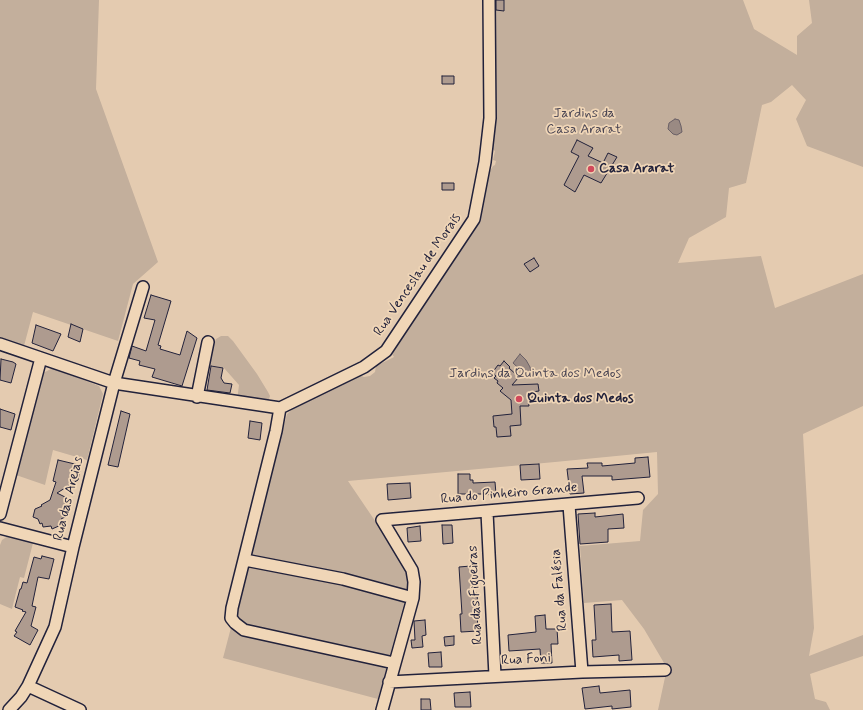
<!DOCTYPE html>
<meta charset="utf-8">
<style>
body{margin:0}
canvas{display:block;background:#e4cbb0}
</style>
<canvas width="863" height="710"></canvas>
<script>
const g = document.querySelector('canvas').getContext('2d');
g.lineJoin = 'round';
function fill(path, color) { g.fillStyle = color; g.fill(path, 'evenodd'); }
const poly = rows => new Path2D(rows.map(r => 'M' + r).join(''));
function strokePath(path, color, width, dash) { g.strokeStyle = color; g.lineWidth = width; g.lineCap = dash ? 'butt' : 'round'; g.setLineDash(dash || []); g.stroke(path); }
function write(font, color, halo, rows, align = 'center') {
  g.font = font + ' Mynerve,sans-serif'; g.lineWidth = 3.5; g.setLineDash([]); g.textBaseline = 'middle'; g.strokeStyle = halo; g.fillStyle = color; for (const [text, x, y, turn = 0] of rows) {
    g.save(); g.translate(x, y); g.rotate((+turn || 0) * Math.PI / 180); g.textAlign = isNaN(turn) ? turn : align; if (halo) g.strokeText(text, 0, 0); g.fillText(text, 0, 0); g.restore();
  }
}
const green = poly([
 [0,0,99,0,96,89,158,262,133,284,118,341,33,312,24,346,0,338],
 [485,0,743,0,754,29,797,55,797,36,812,23,809,0,863,0,863,167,807,146,796,119,806,100,792,85,771,102,762,105,746,183,729,188,726,217,689,238,678,263,761,256,775,308,863,274,863,406,803,434,814,628,809,656,863,635,863,656,810,674,815,699,826,702,830,710,658,710,667,668,644,629,622,600,584,603,580,546,640,541,643,510,658,494,657,452,555,462,348,481,407,568,410,581,378,699,223,658,287,414,295,407,359,375,364,377,370,376,375,372,376,366,394,357,390,351,478,222,487,176,493,166,495,165,496,161,493,160,495,151,491,148,494,120,495,34],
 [221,336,228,336,233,341,257,374,268,392,270,396,268,402,237,401,239,385,224,368,209,365,214,344,216,339],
 [53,368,99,386,103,394,87,460,53,450,45,485,16,475,43,373],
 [8,536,33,543,24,578,20,577,12,609,0,604,0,545,2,540]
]);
const water = poly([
 [675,119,679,120,681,126,682,132,677,135,673,134,668,129,669,123,675,119],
 [520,354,526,360,530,367,532,377,528,377,513,363,520,354]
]);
const building = poly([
 [496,0,504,0,504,11,496,10,496,0],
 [442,76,454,76,454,84,442,84,442,76],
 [577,140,593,148,588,156,603,163,608,153,617,157,601,183,584,175,575,192,564,185,579,156,571,152,577,140],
 [442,183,454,183,454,190,442,190,442,183],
 [534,258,539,266,530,272,524,264,534,258],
 [151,295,171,301,158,345,161,346,160,349,180,355,187,331,197,338,182,386,152,377,155,369,139,365,140,361,129,358,132,346,146,351,155,320,144,318,151,295],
 [71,324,83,329,80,342,68,337,71,324],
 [36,325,61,334,53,351,32,343,36,325],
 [1,359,13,362,16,364,11,383,0,380,1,359],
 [504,361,510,367,509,368,519,377,512,385,538,384,539,391,532,392,532,398,528,398,529,406,520,406,521,425,510,426,511,436,497,437,496,427,494,427,493,416,512,414,511,400,500,391,503,388,497,383,498,381,494,378,496,376,492,373,498,365,500,366,504,361],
 [211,366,223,368,221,378,224,383,232,384,230,393,207,390,211,366],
 [0,409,15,414,11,430,0,427,0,409],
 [121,411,130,414,118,467,108,465,121,411],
 [250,421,262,423,260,440,248,438,250,421],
 [648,457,650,477,612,480,612,476,582,476,584,493,570,494,567,469,588,468,587,463,602,463,602,466,635,463,635,458,648,457],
 [58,460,79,465,78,470,80,470,78,480,57,493,67,498,64,506,69,515,61,519,62,521,60,521,61,525,52,529,51,526,43,527,42,523,40,524,38,519,33,517,35,509,42,506,41,505,50,500,56,482,53,481,58,460],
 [539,464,540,479,521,480,520,465,539,464],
 [458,474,470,474,470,480,473,480,473,483,495,482,496,494,483,495,483,494,458,494,458,474],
 [410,483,411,498,388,500,387,484,410,483],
 [595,513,595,517,623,514,624,528,608,529,608,542,580,544,578,514,595,513],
 [442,525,452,525,453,543,443,544,442,525],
 [420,526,421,541,408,542,407,528,420,526],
 [42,556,54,559,49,579,38,577,32,606,36,607,31,626,38,630,30,645,14,636,17,632,15,631,26,612,22,611,23,610,15,607,20,589,21,589,23,582,27,583,34,557,41,559,42,556],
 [471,566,473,594,477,593,478,611,477,612,478,631,461,632,460,614,462,614,459,567,471,566],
 [611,604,612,632,630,631,632,660,619,661,619,655,593,657,592,640,596,640,594,605,611,604],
 [545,615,546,629,557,629,558,644,551,644,552,663,541,663,540,649,509,651,508,635,536,632,535,616,545,615],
 [425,620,426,635,422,636,423,647,412,648,411,640,415,640,414,621,425,620],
 [454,636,454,645,445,646,444,637,454,636],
 [441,652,442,667,429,667,428,653,441,652],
 [599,686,600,693,630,690,631,707,612,709,612,706,585,709,582,688,599,686],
 [470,692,471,707,455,707,454,693,470,692],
 [421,699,430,699,431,710,421,710,421,699]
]);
const minor = poly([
 [0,344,114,383,280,408,364,367,386,351,474,219,485,162,490,118,489,0],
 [197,397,208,342],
 [280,408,276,431,232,608,231,618,235,623,244,630,394,663],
 [569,505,582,672],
 [487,512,495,676],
 [0,514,41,358],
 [0,528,73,547],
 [245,560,343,579,413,598],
 [389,682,582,672,665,670],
 [28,686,80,710],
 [9,710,21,697,28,686,55,627,73,547,114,383,143,287],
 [382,710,413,598,414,582,412,570,382,520,638,498]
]);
const markers = [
 [591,169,4,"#d1495b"],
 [519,399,4,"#d1495b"]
];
const parkNames = [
 ["Jardins da",584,114],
 ["Casa Ararat",584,130],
 ["Jardins da Quinta dos Medos",535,374]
];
const poiNames = [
 ["Casa Ararat",599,169],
 ["Quinta dos Medos",527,399]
];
const streetNames = [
 ["Rua Venceslau de Morais",418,275,-56],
 ["Rua do Pinheiro Grande",509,494,-5],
 ["Rua das Areias",69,499,-76],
 ["Rua da Falésia",560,590,-95],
 ["Rua das Figueiras",476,595,-93],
 ["Rua Foni",526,660,-3]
];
fill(green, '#c3af9c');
fill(water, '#9a8a83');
strokePath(water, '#6a6066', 1);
fill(building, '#ae9b8f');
strokePath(building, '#22223b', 1);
strokePath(minor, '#22223b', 14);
strokePath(minor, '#f0d6b7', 11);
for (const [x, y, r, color] of markers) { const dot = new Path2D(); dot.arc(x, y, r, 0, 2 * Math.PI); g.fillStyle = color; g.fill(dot); strokePath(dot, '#f0d6b7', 1.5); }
write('14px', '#4a4553', '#f0d6b7', parkNames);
write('bold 14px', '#22223b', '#f0d6b7', poiNames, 'left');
write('14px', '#22223b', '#f0d6b7', streetNames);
</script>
